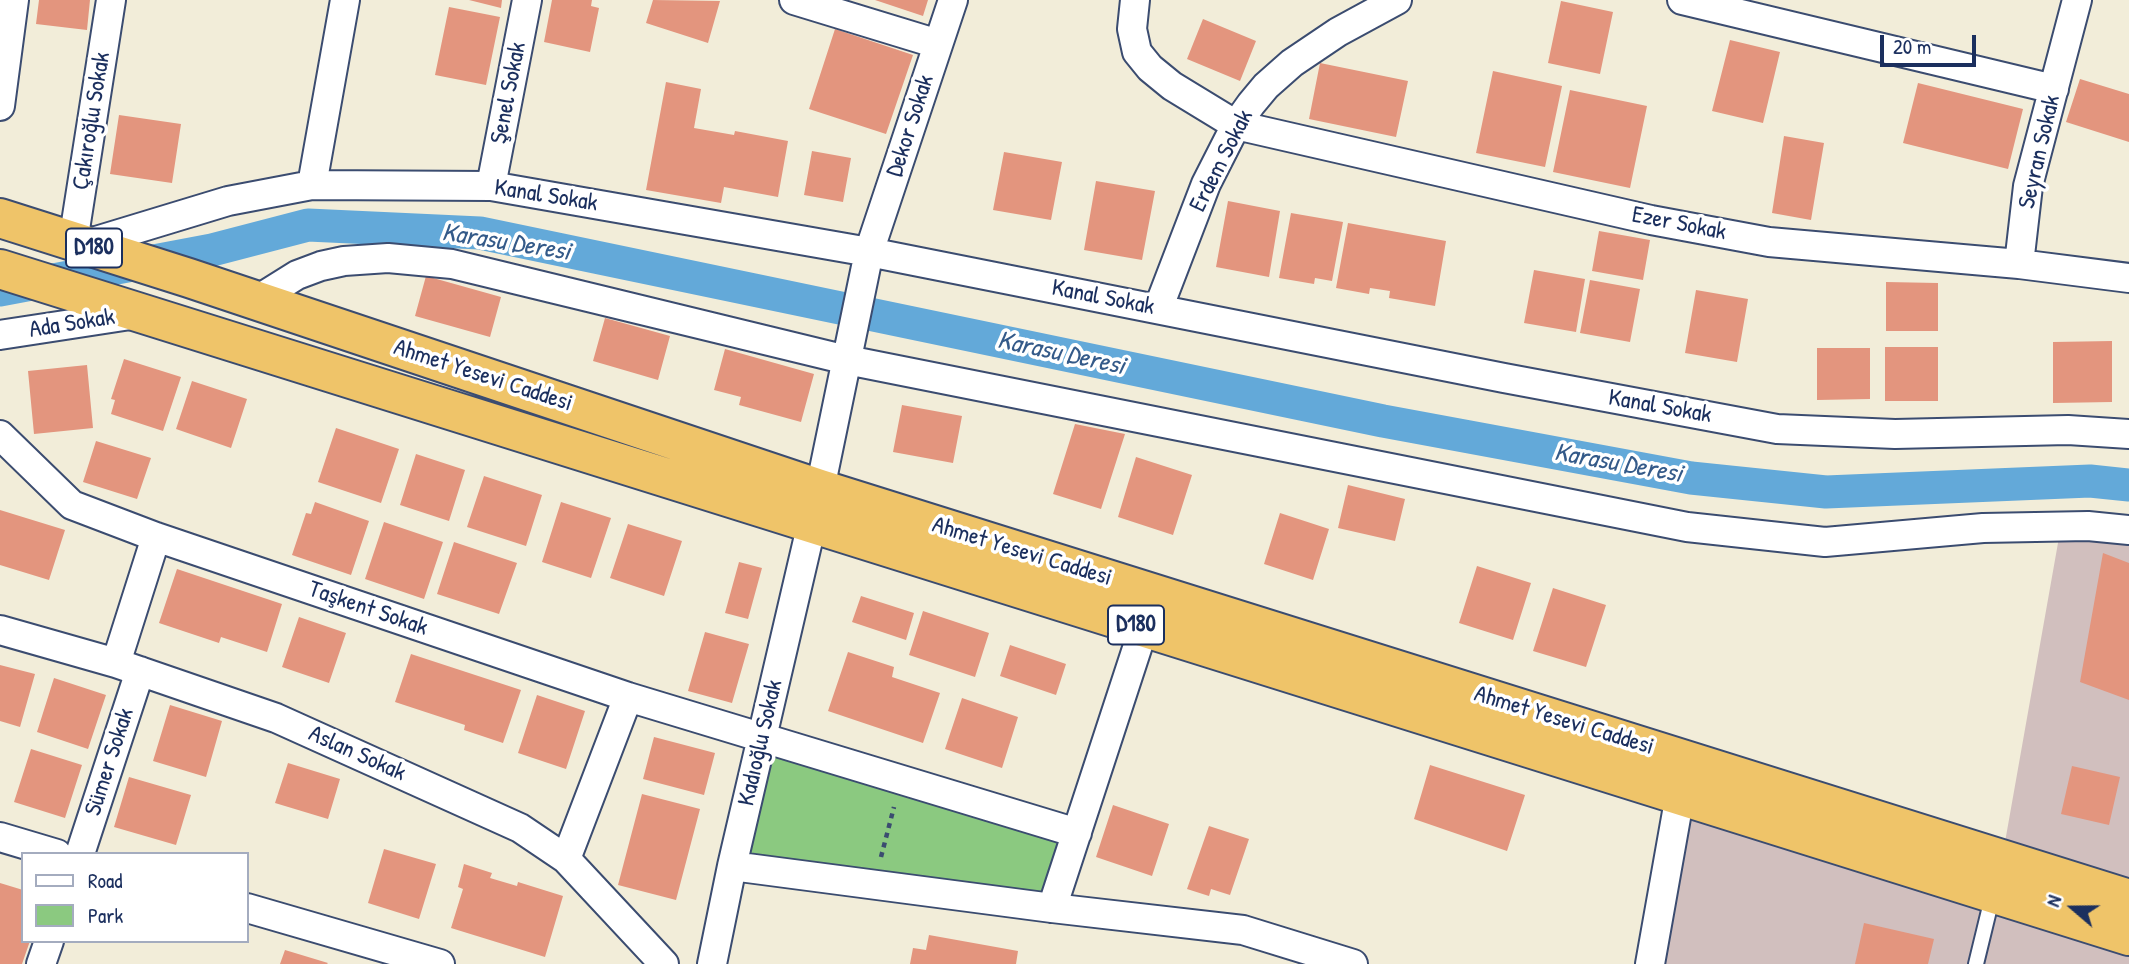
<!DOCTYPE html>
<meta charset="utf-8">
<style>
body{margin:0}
#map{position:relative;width:2129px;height:964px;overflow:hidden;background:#f2edd9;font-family:"Patrick Hand",sans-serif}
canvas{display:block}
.legend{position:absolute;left:21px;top:852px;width:228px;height:91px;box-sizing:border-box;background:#fff;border:2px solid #a4acbf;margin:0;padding:9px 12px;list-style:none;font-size:21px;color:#1b2f5e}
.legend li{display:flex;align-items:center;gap:14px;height:35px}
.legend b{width:35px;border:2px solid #a4acbf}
.north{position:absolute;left:2038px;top:873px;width:70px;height:70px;-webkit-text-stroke:5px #fff;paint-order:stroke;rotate:290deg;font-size:19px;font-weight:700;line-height:28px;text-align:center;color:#1b2f5e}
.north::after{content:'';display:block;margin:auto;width:24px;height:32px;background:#1b2f5e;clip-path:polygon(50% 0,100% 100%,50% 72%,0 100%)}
.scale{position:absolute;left:1880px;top:35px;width:96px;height:32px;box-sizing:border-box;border:4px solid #1b2f5e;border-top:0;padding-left:9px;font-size:21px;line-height:24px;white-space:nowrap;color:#1b2f5e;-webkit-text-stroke:5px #fff;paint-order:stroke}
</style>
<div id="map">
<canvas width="2129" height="964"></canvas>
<ul class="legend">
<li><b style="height:9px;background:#fff"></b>Road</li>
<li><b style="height:19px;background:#8bc980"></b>Park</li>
</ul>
<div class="north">N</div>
<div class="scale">20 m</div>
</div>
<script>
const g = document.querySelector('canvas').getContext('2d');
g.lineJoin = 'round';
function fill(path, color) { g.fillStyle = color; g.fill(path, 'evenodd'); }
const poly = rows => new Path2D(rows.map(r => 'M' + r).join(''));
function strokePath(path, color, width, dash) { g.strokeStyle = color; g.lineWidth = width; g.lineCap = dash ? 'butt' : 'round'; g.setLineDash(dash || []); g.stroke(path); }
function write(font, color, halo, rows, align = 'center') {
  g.font = font + ' "Patrick Hand",sans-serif'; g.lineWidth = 7; g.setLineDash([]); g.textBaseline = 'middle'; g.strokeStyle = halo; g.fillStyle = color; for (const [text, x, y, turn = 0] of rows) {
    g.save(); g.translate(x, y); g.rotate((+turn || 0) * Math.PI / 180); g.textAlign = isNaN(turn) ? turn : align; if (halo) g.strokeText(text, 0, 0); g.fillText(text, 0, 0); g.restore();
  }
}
const industrial = poly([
 [2061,526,2129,530,2129,964,1650,964,1680,795,2002,859]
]);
const green = poly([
 [762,739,1077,833,1052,908,732,866]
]);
const canal = poly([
 [0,290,212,250,308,225,480,233,1383,421,1691,478,1826,492,2090,481,2129,485]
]);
const building = poly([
 [39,0,90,0,87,30,36,24],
 [469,0,502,0,501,8],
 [552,0,592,0,591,6,599,8,590,52,544,42],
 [653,0,720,1,708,43,646,23],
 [875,0,928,0,923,16],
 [1561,1,1613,12,1600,74,1548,63],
 [449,7,500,17,486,85,435,75],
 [1203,19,1256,41,1240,81,1187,59],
 [835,29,913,55,886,134,809,109],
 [1730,40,1780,52,1763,123,1712,111],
 [1320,63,1408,81,1396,137,1309,119],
 [1493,71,1562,86,1545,167,1476,153],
 [2080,79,2129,94,2129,142,2066,122],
 [666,82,701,89,694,128,734,135,735,131,788,141,778,197,724,187,721,203,646,190],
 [1918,83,2023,109,2008,169,1903,143],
 [1570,90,1647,106,1630,188,1553,172],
 [119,115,181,124,172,183,110,174],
 [1784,136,1824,143,1811,220,1772,213],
 [812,151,851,158,843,202,804,195],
 [1004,152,1062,162,1051,220,993,210],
 [1096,181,1155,191,1142,260,1084,250],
 [1228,201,1280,211,1269,277,1216,267],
 [1291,213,1343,222,1332,281,1315,278,1314,284,1279,278],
 [1348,223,1446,241,1435,306,1389,298,1390,291,1370,288,1369,294,1336,288],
 [1599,231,1650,240,1643,280,1592,271],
 [1534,270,1585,279,1576,332,1524,323],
 [426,276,501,297,490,337,415,316],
 [1590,280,1640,289,1630,342,1580,333],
 [1886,282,1938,283,1938,331,1886,331],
 [1696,290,1748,299,1737,362,1685,353],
 [605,318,670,336,658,380,593,361],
 [2112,341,2112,402,2053,403,2053,342],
 [1885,347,1938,347,1938,401,1885,401],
 [1817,348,1870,348,1870,399,1817,400],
 [725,349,814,374,801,422,739,405,741,397,714,390],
 [124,359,181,377,163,431,111,414,115,400,111,399],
 [87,365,93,428,34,434,28,371],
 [192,381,247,399,231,448,176,429],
 [902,405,962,416,953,463,893,452],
 [1075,424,1125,434,1101,509,1053,494],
 [336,428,399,449,381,503,318,482],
 [96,441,151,458,137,499,83,482],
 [416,454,465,470,449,521,400,505],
 [1136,457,1192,475,1173,535,1118,517],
 [484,476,542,495,526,546,467,527],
 [1348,485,1405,499,1395,541,1338,528],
 [315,502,369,521,351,575,292,555,306,513,311,514],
 [561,502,611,518,591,578,542,562],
 [0,510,65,530,49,580,0,565],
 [1280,513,1329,529,1313,580,1264,564],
 [384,522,443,542,424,599,365,579],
 [628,524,682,541,664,596,610,578],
 [454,542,517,563,499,614,437,594],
 [2103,553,2129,563,2129,700,2080,682],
 [739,562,762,568,748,619,725,613],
 [1477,566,1531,583,1513,640,1459,623],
 [177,569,282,604,267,652,221,637,219,643,159,623],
 [1553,588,1606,605,1586,667,1533,651],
 [861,596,914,613,906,640,852,622],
 [923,611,989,633,975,677,909,655],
 [299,617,346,633,329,683,282,667],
 [705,632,749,644,732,703,688,691],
 [1010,645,1066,664,1056,695,1000,676],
 [848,652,894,667,892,677,940,693,923,743,828,711],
 [411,654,521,690,503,743,464,730,465,725,395,702],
 [0,665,35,674,20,727,0,721],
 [54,678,106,695,88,749,37,732],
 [537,695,585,711,566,769,518,753],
 [962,698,1018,717,1002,768,945,749],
 [170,705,222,721,206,777,153,761],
 [654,737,715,753,704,795,643,779],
 [31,749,82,765,65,818,14,802],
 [288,763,340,779,328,819,275,803],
 [1430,765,1525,795,1507,851,1414,819],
 [2072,766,2120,777,2109,825,2061,814],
 [129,777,191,795,176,845,114,827],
 [642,794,700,809,676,900,618,885],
 [1113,805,1169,824,1152,876,1096,857],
 [1209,826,1249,839,1230,895,1211,889,1209,896,1187,889],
 [384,849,436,864,419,919,368,903],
 [464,864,492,873,490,878,517,886,518,882,563,896,545,957,451,928,463,889,458,887],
 [0,883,23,890,23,941,30,941,22,964,0,964],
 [1864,923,1934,939,1928,964,1855,964],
 [929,935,1018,951,1016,964,910,964,913,948,926,950],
 [285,950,328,963,327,964,280,964]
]);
const path = poly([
 [881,857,894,807]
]);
const lane = poly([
 [1976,964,1993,894]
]);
const street = poly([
 [794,0,938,44],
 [1135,0,1132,29,1137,52,1150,68,1172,86,1236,125,1651,220,1769,242,2019,264,2129,278],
 [1682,0,2054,89],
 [0,106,14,0],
 [312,185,345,0],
 [491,186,527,0],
 [73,242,111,0],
 [83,245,228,201,312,185,491,186,869,252,1504,378,1777,429,1895,434,2068,430,2129,434],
 [2019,264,2028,186,2077,0],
 [257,300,297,275,321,266,344,261,388,258,452,264,847,360,1687,527,1825,542,1983,528,2088,526,2129,530],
 [1158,309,1206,184,1236,125,1251,104,1266,86,1292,63,1338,32,1397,0],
 [0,335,137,314],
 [0,435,72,505,156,537,628,697,1077,833],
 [820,489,869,252,953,0],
 [0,630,116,663,276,718,520,828,566,859,664,964],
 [116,663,156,537],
 [0,837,57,854],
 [80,854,140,671],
 [566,859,628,697],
 [732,866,1052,908,1243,930,1353,964],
 [247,908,440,964],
 [1052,908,1144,627],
 [41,964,49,941],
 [712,964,732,866,812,523],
 [1650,964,1680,795]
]);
const highway = poly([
 [0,218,189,278,820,489,2129,899],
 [0,269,2129,936]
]);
const shields = [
 [94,248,56],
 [1136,625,56]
];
const shieldNames = [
 ["D180",94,248],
 ["D180",1136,625]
];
const streetNames = [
 ["Şenel Sokak",509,93,-79],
 ["Çakıroğlu Sokak",92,121,-81],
 ["Dekor Sokak",911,126,-72],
 ["Seyran Sokak",2040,152,-77],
 ["Erdem Sokak",1222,161,-63],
 ["Kanal Sokak",546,196,9],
 ["Ezer Sokak",1679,224,11],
 ["Kanal Sokak",1103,298,11],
 ["Ada Sokak",72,324,-9],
 ["Ahmet Yesevi Caddesi",483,376,18],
 ["Kanal Sokak",1660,407,10],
 ["Ahmet Yesevi Caddesi",1022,552,17],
 ["Taşkent Sokak",368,609,19],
 ["Ahmet Yesevi Caddesi",1564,721,17],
 ["Kadıoğlu Sokak",761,743,-77],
 ["Aslan Sokak",357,754,24],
 ["Sümer Sokak",110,762,-72]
];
const waterNames = [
 ["Karasu Deresi",506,243,9],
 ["Karasu Deresi",1061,354,12],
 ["Karasu Deresi",1618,464,10]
];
fill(industrial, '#d1bfbe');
fill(green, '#8bc980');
strokePath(canal, '#63a9d9', 33);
fill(building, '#e3957e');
strokePath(lane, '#3b4c70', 18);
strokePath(street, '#3b4c70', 32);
strokePath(highway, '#3b4c70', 42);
strokePath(path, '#3b4c70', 4.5, [5, 5]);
strokePath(lane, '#fff', 14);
strokePath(street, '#fff', 28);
strokePath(highway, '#efc469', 38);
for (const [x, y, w] of shields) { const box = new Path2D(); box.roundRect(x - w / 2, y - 19.5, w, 39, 5); g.fillStyle = '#fff'; g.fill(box); strokePath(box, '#1b2f5e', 2); }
write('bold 23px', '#1b2f5e', null, shieldNames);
write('24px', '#1b2f5e', '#fff', streetNames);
write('italic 26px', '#345a89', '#fff', waterNames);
</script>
